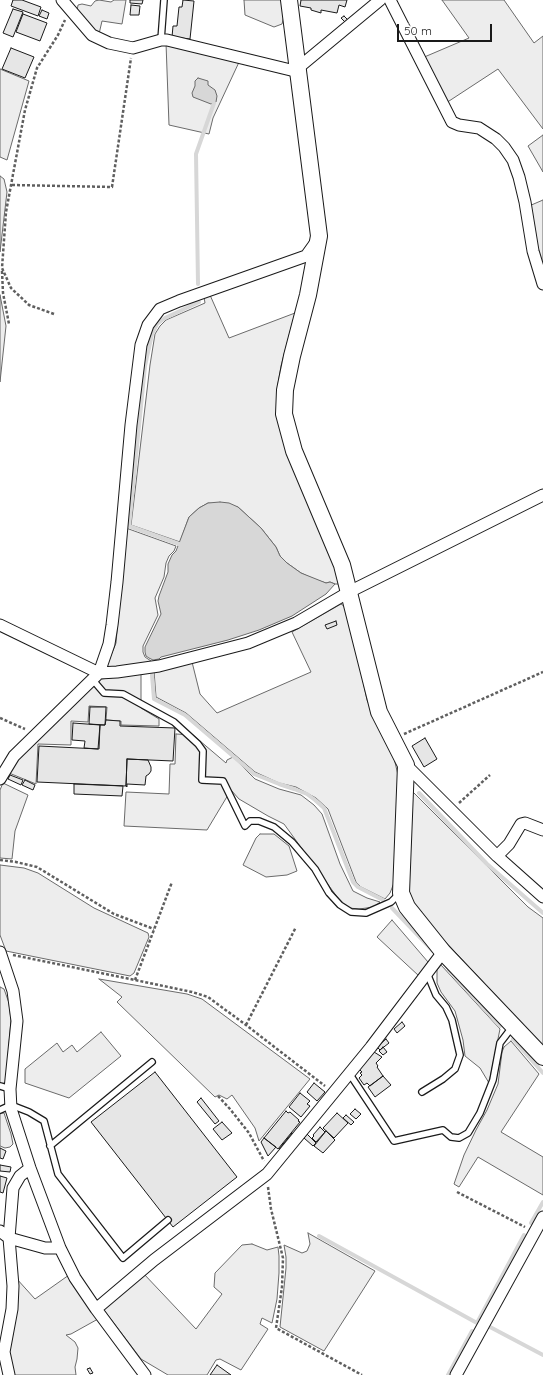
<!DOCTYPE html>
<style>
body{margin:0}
#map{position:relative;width:543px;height:1375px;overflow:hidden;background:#fff;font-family:Quicksand,sans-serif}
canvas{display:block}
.scale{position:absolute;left:397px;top:24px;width:95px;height:18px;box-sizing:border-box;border:2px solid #1a1a1a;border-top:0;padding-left:5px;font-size:12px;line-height:14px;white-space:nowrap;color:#1a1a1a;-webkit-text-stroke:3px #fff;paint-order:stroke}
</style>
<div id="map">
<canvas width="543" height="1375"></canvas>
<div class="scale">50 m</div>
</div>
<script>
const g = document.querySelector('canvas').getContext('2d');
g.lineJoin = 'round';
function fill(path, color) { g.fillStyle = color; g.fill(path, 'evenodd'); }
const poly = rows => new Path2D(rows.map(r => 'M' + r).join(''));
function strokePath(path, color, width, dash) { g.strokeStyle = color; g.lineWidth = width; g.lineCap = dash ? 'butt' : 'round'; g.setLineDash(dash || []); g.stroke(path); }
const built = poly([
 [99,0,111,2,114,0,126,0,122,24,102,21,99,34,93,32,77,11,78,5,82,4,91,6,95,1,99,0],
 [244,0,282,0,284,16,282,24,274,27,245,15,244,0],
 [442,0,504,0,534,43,543,36,543,129,498,69,446,103,422,58,469,38,442,0],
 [166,43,240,60,213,118,209,134,169,125,166,43],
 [0,69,29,81,7,160,0,157,0,69],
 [543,135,543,172,528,146,543,135],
 [0,176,4,179,7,192,0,252,0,176],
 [543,200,543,276,529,206,543,200],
 [0,295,6,326,0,382,0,295],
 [210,295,229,338,295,313,281,366,278,384,341,584,335,584,330,582,326,583,314,579,301,573,287,563,280,556,276,547,261,528,238,507,208,503,199,508,189,517,180,542,131,525,150,365,155,334,160,326,166,320,205,303,204,297,210,295],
 [126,528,176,546,174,551,169,556,166,563,164,577,155,598,158,615,143,646,143,652,145,657,151,661,151,664,112,669,106,667,116,643,126,528],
 [341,604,348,609,367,700,393,754,398,775,394,883,390,893,385,899,361,887,356,882,328,809,316,798,296,787,279,783,255,772,186,713,156,697,154,671,192,662,200,694,217,713,311,672,292,632,341,604],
 [141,674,141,708,159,719,159,726,121,725,121,721,106,720,107,707,89,706,88,722,71,721,71,745,38,744,36,784,9,773,20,757,101,679,141,674],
 [176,734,193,735,226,763,227,760,233,757,255,779,279,789,301,795,314,805,322,814,340,864,353,891,367,898,380,902,374,907,359,909,349,908,340,901,284,824,268,816,239,799,231,790,207,830,124,826,126,792,169,794,170,764,175,764,176,734],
 [3,783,28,795,15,831,12,859,0,858,0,790,3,783],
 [411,790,528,907,543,918,543,1046,440,936,414,904,409,892,408,873,411,790],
 [260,834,274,834,289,846,297,871,287,875,266,877,243,865,256,838,260,834],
 [0,865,24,868,38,873,94,908,148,933,149,937,134,973,130,976,6,951,0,935,0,865],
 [392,920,428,962,419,976,377,937,392,920],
 [441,965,500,1029,489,1083,480,1068,465,1056,463,1040,455,1011,441,992,437,983,437,970,441,965],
 [99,979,187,994,202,999,310,1079,259,1141,255,1128,232,1095,227,1099,219,1095,215,1097,117,1002,122,997,99,979],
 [0,987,4,989,9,1003,11,1020,6,1080,5,1083,1,1083,0,1082,0,987],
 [101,1032,121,1056,69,1098,25,1083,25,1069,57,1043,63,1052,72,1045,77,1052,101,1032],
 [511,1041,539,1074,501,1132,543,1157,543,1195,478,1157,459,1187,454,1184,464,1155,476,1130,487,1110,498,1084,502,1052,504,1047,511,1041],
 [0,1113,4,1113,11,1134,13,1144,10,1147,5,1148,0,1146,0,1113],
 [308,1233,375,1271,324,1351,280,1327,286,1268,286,1257,284,1245,302,1253,307,1251,310,1244,308,1233],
 [252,1244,267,1250,278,1247,279,1256,279,1273,277,1299,272,1323,262,1318,260,1324,268,1329,241,1370,220,1359,216,1360,207,1375,168,1375,141,1359,104,1310,105,1305,143,1273,196,1329,222,1294,214,1287,215,1273,242,1245,252,1244],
 [69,1275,98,1319,71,1334,66,1335,75,1342,78,1348,77,1359,75,1367,76,1375,12,1375,7,1354,13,1334,16,1278,35,1299,69,1275]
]);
const water = poly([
 [198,78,208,81,208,85,215,90,217,96,216,102,211,104,193,97,192,93,195,86,195,81,198,78],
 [220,502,229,503,238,507,261,528,276,547,280,556,287,563,301,573,326,583,330,582,335,584,326,594,292,616,259,630,228,640,161,657,159,659,153,660,149,658,146,656,145,652,145,647,161,614,158,601,159,596,168,572,168,564,172,555,176,551,189,517,199,508,208,503,220,502]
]);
const stream = poly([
 [198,284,196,154,214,103],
 [179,544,129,526,145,366,152,334,157,324,165,318,199,302],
 [152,675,154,699,185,715,254,774,279,784,294,789,307,794,315,800,324,808,353,882,358,887,383,900],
 [419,793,487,864,543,913],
 [392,908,433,951],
 [449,970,500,1026],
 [513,1039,543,1073],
 [531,1223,543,1202],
 [319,1236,477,1323,524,1235],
 [490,1327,543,1355],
 [448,1375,472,1331]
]);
const building = poly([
 [13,0,22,0,41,7,38,16,11,6,13,0],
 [130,0,143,0,142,4,130,3,130,0],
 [183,0,194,1,190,39,172,37,173,26,177,26,179,7,182,7,183,0],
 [301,0,347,0,345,7,339,5,337,13,321,10,321,13,311,10,311,8,300,6,301,0],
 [131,5,140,6,139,15,130,15,131,5],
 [13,9,23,12,13,37,3,33,13,9],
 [42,10,49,13,47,19,39,16,42,10],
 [23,14,47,23,40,41,16,32,23,14],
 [344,16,348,20,345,22,341,18,344,16],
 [11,48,34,57,25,78,2,69,11,48],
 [336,621,337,625,327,629,325,625,336,621],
 [90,707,106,707,105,725,89,724,90,707],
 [106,720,120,721,120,726,175,728,173,761,127,759,126,786,37,782,39,746,99,749,100,725,105,725,106,720],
 [73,723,100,725,98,749,84,748,85,741,72,740,73,723],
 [425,738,437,759,424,767,412,746,425,738],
 [127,759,148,760,151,767,151,771,149,774,146,776,145,785,127,784,127,787,126,786,127,759],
 [10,775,23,780,21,785,8,779,10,775],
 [25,780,35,785,33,790,22,785,25,780],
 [74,784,123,786,122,796,74,794,74,784],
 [402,1022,405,1026,397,1033,394,1029,402,1022],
 [386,1039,389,1043,380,1050,377,1047,386,1039],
 [383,1047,387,1052,383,1055,379,1051,383,1047],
 [374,1052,382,1057,376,1063,378,1066,377,1067,383,1076,370,1086,367,1083,364,1085,359,1078,362,1075,360,1073,362,1072,359,1069,374,1052],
 [155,1072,237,1177,173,1227,91,1122,155,1072],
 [383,1076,391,1085,375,1097,368,1087,383,1076],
 [314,1083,325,1092,317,1101,307,1092,314,1083],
 [300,1093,310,1101,307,1104,310,1106,301,1117,289,1107,300,1093],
 [201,1098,219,1121,215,1124,197,1102,201,1098],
 [355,1109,361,1114,356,1119,350,1114,355,1109],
 [286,1111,288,1113,290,1112,299,1120,298,1121,300,1122,278,1149,264,1138,286,1111],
 [337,1113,348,1123,334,1138,323,1128,337,1113],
 [346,1115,354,1122,351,1125,343,1118,346,1115],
 [222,1122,232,1133,222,1140,213,1129,222,1122],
 [320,1127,325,1132,316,1142,312,1138,314,1136,313,1135,320,1127],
 [326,1131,335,1140,323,1153,314,1146,326,1131],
 [292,1133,295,1136,283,1151,279,1149,292,1133],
 [307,1134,316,1143,313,1146,304,1138,307,1134],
 [264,1138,276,1147,268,1156,261,1142,264,1138],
 [0,1148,6,1151,3,1159,0,1158,0,1148],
 [0,1165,11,1167,10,1172,0,1171,0,1165],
 [0,1176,7,1178,3,1193,0,1192,0,1176],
 [217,1365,231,1375,210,1375,217,1365],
 [90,1368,93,1373,90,1374,87,1369,90,1368]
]);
const path = poly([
 [12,185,112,187,131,58],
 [2,271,3,293,9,324],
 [54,314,29,305,11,288,2,268,6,212,25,110,37,68,58,35,65,20],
 [0,718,25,729],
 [404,734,543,672],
 [459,803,490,775],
 [0,860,16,862,37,867,114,914,154,929],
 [13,955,135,980,192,992,208,997,246,1025,325,1086],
 [135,980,172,882],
 [246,1025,296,927],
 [218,1096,230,1109,249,1133,264,1161],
 [268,1187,271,1209,283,1258,282,1287,276,1328,362,1375],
 [457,1192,525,1227]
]);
const lane = poly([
 [161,40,164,0],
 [92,679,104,693,123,694,174,722,198,744,203,751,202,780,223,781,245,826,250,821,259,821,274,827,292,842,315,869,329,893,340,905,351,912,366,913,391,902,399,894],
 [349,1073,394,1141,443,1130,451,1137,459,1138,468,1133,480,1113,493,1080,500,1043,513,1026],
 [0,1086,10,1089],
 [422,1092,443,1079,455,1069,460,1055,452,1020,446,1007,436,995,427,973],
 [0,1110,11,1105,29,1112,44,1121,58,1174,123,1258,168,1220],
 [50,1146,152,1062]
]);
const street = poly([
 [62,0,92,35,109,43,133,48,161,40,167,40,299,72],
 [390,0,452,122,459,125,479,128,496,139,504,147,513,160,519,177,525,202,533,251,543,284],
 [298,68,380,0],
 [0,625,99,673,117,672,159,666,248,643,296,623,349,592,543,495],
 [406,765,497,856,543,897],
 [0,779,14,756,99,673,109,644,112,625,117,582,131,425,141,345,148,325,160,309,179,301,306,256,316,242],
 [497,856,509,844,521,824,525,823,543,830],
 [0,952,13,991,17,1021,10,1089,11,1109,30,1168,60,1248,75,1278,96,1309,145,1375],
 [0,1231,9,1238,45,1248,60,1248],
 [96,1309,154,1260,267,1174,371,1047,443,952],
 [9,1375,4,1352,12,1309,13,1286,9,1238,13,1188,20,1176,30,1168],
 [456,1375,543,1217]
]);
const secondary = poly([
 [289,0,319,236,308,295,292,356,285,390,284,414,294,451,342,565,379,712,406,765,401,893,407,907,443,952,543,1057]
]);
fill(built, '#ededed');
strokePath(built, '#6a6a6a', 1);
fill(water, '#d7d7d7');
strokePath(water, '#6a6a6a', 1);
strokePath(stream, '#d7d7d7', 4);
fill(building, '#e6e6e6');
strokePath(building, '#1a1a1a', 1);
strokePath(lane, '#1a1a1a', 8);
strokePath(street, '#1a1a1a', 13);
strokePath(secondary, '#1a1a1a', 18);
strokePath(path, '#5f5f5f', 2.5, [3, 2]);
strokePath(lane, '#fff', 5.5);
strokePath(street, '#fff', 11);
strokePath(secondary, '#fff', 16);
</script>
